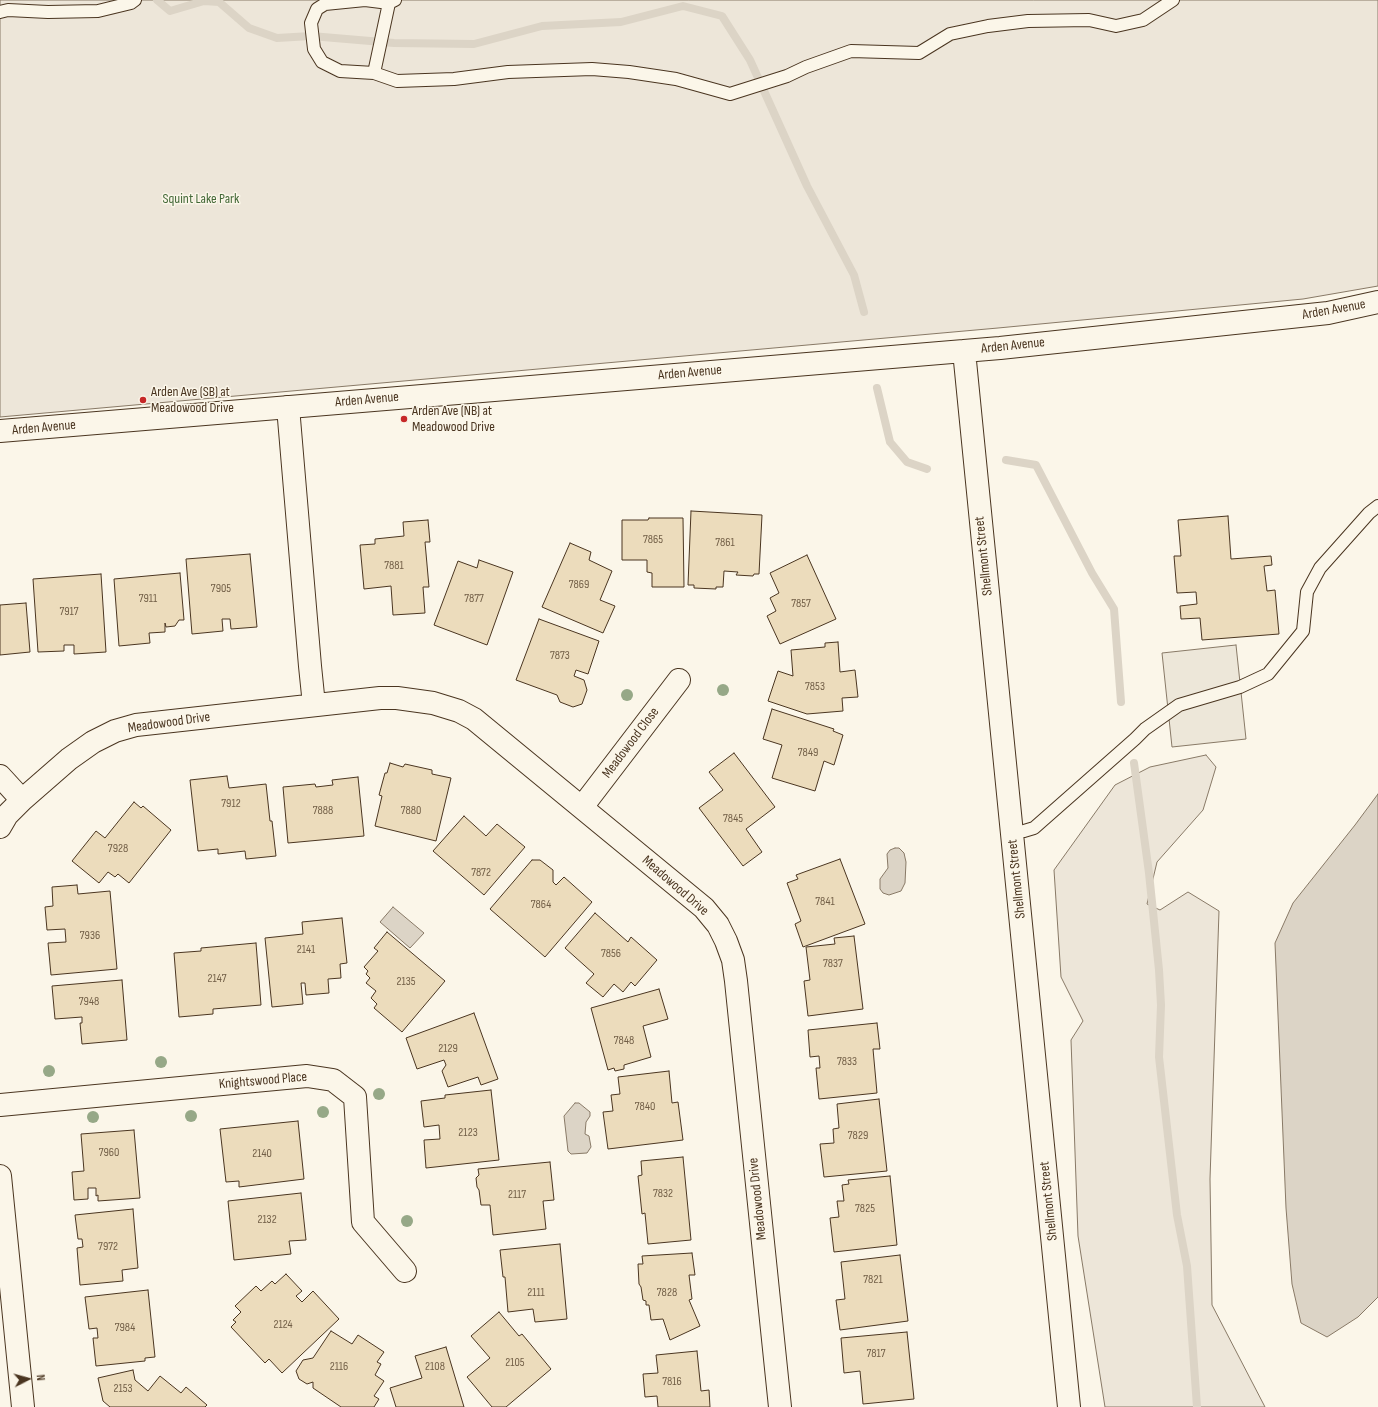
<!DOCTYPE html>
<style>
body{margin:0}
#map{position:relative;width:1378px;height:1407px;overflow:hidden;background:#fbf6e9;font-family:"Sofia Sans Condensed",sans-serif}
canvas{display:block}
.north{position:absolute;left:8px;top:1359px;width:40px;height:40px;-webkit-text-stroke:3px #fbf6e9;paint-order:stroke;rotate:84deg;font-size:11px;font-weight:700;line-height:16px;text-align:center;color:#4a3520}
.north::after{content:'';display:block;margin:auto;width:14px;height:18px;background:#4a3520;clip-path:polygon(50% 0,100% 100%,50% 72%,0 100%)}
</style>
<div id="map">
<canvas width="1378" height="1407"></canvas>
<div class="north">N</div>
</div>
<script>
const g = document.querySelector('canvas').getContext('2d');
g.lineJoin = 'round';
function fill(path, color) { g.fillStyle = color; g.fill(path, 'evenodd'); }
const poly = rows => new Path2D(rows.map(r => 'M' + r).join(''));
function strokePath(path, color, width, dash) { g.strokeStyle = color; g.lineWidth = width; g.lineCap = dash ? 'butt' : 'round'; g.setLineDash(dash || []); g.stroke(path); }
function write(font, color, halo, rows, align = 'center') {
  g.font = font + ' "Sofia Sans Condensed",sans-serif'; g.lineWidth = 3; g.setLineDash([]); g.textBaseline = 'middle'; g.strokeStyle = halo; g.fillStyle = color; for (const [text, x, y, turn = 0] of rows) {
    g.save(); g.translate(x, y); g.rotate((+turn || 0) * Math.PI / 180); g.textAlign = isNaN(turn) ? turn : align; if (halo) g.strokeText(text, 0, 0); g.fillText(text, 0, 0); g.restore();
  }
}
const green = poly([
 [0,0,1378,0,1378,286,1303,299,998,328,0,417,0,0],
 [1206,755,1216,767,1203,810,1157,862,1147,904,1160,910,1188,892,1219,911,1210,1179,1212,1305,1265,1407,1105,1407,1078,1236,1071,1040,1083,1021,1061,977,1054,870,1115,785,1150,767,1206,755]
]);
const parking = poly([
 [1236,645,1246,739,1172,747,1162,653,1236,645]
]);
const water = poly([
 [1378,794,1378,1297,1358,1317,1327,1337,1301,1323,1292,1284,1286,1208,1275,943,1293,903,1355,825,1378,794],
 [895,848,899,848,904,853,906,862,905,883,901,891,889,895,883,893,880,889,880,879,888,868,887,854,890,850,895,848],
 [393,907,424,933,410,948,380,922,393,907],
 [575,1103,579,1103,590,1112,590,1116,586,1122,585,1134,589,1136,591,1147,587,1153,571,1154,568,1151,564,1116,575,1103]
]);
const stream = poly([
 [157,0,170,11,204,1,219,2,249,28,277,38,311,36,394,43,474,44,542,26,621,22,683,6,722,16,750,60,807,186,854,275,864,312],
 [877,388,890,442,907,462,927,469],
 [1006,460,1036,465,1092,573,1114,609,1121,702],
 [1134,763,1149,873,1159,970,1161,1005,1159,1057,1177,1215,1187,1266,1197,1407]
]);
const building = poly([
 [691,511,762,515,759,574,754,574,753,576,736,575,738,572,724,571,723,587,716,587,716,589,694,588,694,585,688,585,691,511],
 [1228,516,1231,559,1271,556,1272,565,1264,566,1267,591,1275,590,1279,634,1202,640,1200,618,1181,619,1180,606,1197,604,1196,592,1177,593,1174,556,1181,556,1178,520,1228,516],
 [649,518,683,518,684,587,652,587,652,573,647,572,647,560,622,560,622,520,648,520,649,518],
 [428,520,430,542,425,542,429,587,423,587,425,613,393,615,391,586,364,589,360,545,375,544,375,539,404,536,403,522,428,520],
 [570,543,591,552,589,560,612,571,600,600,615,606,603,633,542,607,570,543],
 [250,554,257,627,231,629,230,619,222,619,223,631,192,634,186,559,250,554],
 [807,555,836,619,780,644,767,616,776,611,770,598,779,593,770,573,807,555],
 [479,560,513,572,487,645,434,625,458,561,477,568,479,560],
 [180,573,184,620,179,620,175,626,166,627,165,623,165,632,149,633,150,643,119,646,114,579,180,573],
 [101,574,106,652,74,654,74,645,64,645,64,651,38,652,33,579,101,574],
 [26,603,30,652,0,655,0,605,26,603],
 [539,619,599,641,588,674,576,670,574,676,584,680,587,690,582,704,573,707,560,702,557,695,516,680,539,619],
 [838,642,840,672,855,670,858,697,842,698,843,711,807,714,768,701,778,671,793,676,791,650,825,647,825,643,838,642],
 [772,709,834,729,833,731,843,735,834,765,824,761,815,791,772,778,782,745,763,739,772,709],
 [734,753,775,807,746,829,762,852,743,866,699,808,723,790,709,772,734,753],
 [390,763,403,767,405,764,432,770,432,774,451,778,436,841,375,826,382,796,379,795,385,773,387,773,390,763],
 [227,776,229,788,266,784,270,821,272,821,276,856,246,859,245,851,218,854,218,849,198,851,190,780,227,776],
 [358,777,364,836,288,843,283,787,315,784,316,787,333,785,332,780,358,777],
 [134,802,141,808,143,806,171,830,129,883,118,874,115,877,108,872,99,883,72,861,96,831,105,838,134,802],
 [464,816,486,836,497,824,525,847,484,895,433,851,464,816],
 [840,859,865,924,803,947,795,924,801,921,787,883,798,879,796,875,840,859],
 [532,860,540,860,553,870,553,882,556,885,564,877,592,902,545,957,490,909,532,860],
 [77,885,78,894,110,891,117,969,51,975,48,943,66,942,65,929,47,930,45,907,53,906,52,887,77,885],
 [595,913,628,942,631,937,657,960,635,986,631,982,623,992,614,984,603,997,586,983,594,974,565,948,595,913],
 [342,918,347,963,340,964,341,978,328,979,329,993,306,995,305,983,301,983,303,1004,272,1007,265,938,303,934,302,922,342,918],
 [387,932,445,981,402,1032,374,1008,377,1004,371,998,376,991,366,983,370,978,366,974,368,971,364,967,378,951,374,948,387,932],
 [854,936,863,1009,808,1016,804,981,810,980,806,947,835,944,834,938,854,936],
 [256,943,261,1005,213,1009,213,1014,179,1017,174,953,201,951,201,948,256,943],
 [122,980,127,1040,82,1044,80,1023,82,1023,82,1017,55,1019,52,986,122,980],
 [659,989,668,1019,643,1026,651,1057,624,1065,624,1069,615,1071,614,1068,608,1070,591,1008,659,989],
 [474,1013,498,1079,481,1085,478,1077,448,1087,442,1071,446,1065,444,1060,417,1069,406,1038,474,1013],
 [877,1023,880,1049,873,1049,877,1093,819,1099,816,1068,820,1068,819,1056,810,1057,808,1030,877,1023],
 [669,1071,672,1103,678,1102,683,1140,608,1149,603,1112,613,1111,611,1095,620,1094,618,1077,669,1071],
 [491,1090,499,1160,426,1168,424,1140,440,1139,439,1125,424,1127,421,1101,445,1098,445,1095,491,1090],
 [879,1099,887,1171,824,1177,820,1144,834,1143,833,1129,839,1128,837,1104,879,1099],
 [298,1121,304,1179,239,1187,239,1181,226,1182,220,1129,298,1121],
 [134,1130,140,1198,98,1201,98,1195,96,1196,96,1188,88,1188,88,1199,74,1200,72,1172,84,1171,81,1134,134,1130],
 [683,1157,691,1240,648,1244,645,1213,642,1214,638,1176,642,1175,641,1161,683,1157],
 [550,1162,554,1200,543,1201,546,1229,493,1235,490,1205,481,1205,479,1190,477,1187,476,1178,479,1175,478,1169,550,1162],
 [890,1176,897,1245,834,1252,830,1218,839,1217,837,1201,844,1201,842,1185,849,1184,848,1180,890,1176],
 [301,1193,306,1240,289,1241,291,1254,234,1260,228,1201,301,1193],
 [133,1209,138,1268,122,1270,123,1281,80,1285,77,1248,83,1247,82,1239,78,1239,75,1215,133,1209],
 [560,1244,567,1319,535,1322,533,1309,508,1312,505,1277,503,1277,500,1250,560,1244],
 [692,1253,695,1275,689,1275,692,1299,689,1300,700,1326,670,1340,663,1319,651,1320,649,1305,646,1305,646,1301,643,1300,641,1287,639,1284,638,1264,643,1264,642,1256,692,1253],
 [900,1255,908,1321,840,1330,836,1300,845,1299,841,1262,900,1255],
 [286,1274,302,1291,296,1296,302,1302,313,1291,339,1319,282,1373,269,1359,265,1363,231,1327,236,1322,233,1320,241,1312,235,1306,256,1286,261,1291,272,1281,275,1284,286,1274],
 [148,1290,155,1357,145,1358,145,1361,96,1366,93,1338,98,1338,97,1328,89,1329,85,1297,148,1290],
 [499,1312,519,1336,522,1334,551,1369,506,1407,492,1407,467,1377,490,1358,471,1336,499,1312],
 [331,1331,352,1344,358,1335,384,1352,377,1362,381,1364,375,1375,384,1381,374,1396,379,1399,374,1407,341,1407,313,1388,313,1382,307,1384,299,1379,296,1371,303,1360,313,1358,331,1331],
 [907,1332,914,1399,863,1404,860,1371,844,1373,841,1338,907,1332],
 [446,1347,464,1407,396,1407,390,1388,422,1378,415,1356,446,1347],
 [697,1351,701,1391,709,1390,710,1407,658,1407,657,1396,645,1397,643,1374,658,1373,656,1355,697,1351],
 [133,1370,135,1380,148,1391,160,1376,181,1393,186,1387,207,1405,205,1407,110,1407,103,1401,98,1378,133,1370]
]);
const service = poly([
 [395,0,389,3,374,73,397,81,454,79,508,72,592,69,629,72,676,79,730,94,787,76,806,67,851,51,919,53,950,34,988,26,1028,21,1089,20,1116,26,1143,20,1173,0],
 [0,12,8,10,48,12,98,11,131,3,135,0],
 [374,73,340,71,322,62,314,49,311,23,317,9,325,4,365,0,389,3],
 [1012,832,1024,831,1034,828,1135,739,1145,729,1179,705,1240,687,1268,674,1303,631,1307,592,1320,568,1369,513,1378,506]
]);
const minor = poly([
 [288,407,310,666,314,705],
 [0,776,22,800],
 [582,807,679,680],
 [0,827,7,815,22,800,69,759,93,742,115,731,136,725,380,698,397,698,433,703,459,711,474,719,704,908,718,925,726,941,733,960,736,981,780,1407],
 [0,1105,307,1076,333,1080,355,1097,363,1222,405,1271],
 [0,1176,23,1407]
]);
const tertiary = poly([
 [964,351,1069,1407],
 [0,431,1000,348,1328,313,1378,302]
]);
const trees = [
 [723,690],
 [627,695],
 [161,1062],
 [49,1071],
 [379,1094],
 [323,1112],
 [191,1116],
 [93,1117],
 [407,1221]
];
const markers = [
 [143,400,4,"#c62828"],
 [404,419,4,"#c62828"]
];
const numberNames = [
 ["7865",653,540],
 ["7861",725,543],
 ["7881",394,566],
 ["7869",579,585],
 ["7905",221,589],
 ["7911",148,599],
 ["7877",474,599],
 ["7857",801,604],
 ["7917",69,612],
 ["7873",560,656],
 ["7853",815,687],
 ["7849",808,753],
 ["7912",231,804],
 ["7888",323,811],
 ["7880",411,811],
 ["7845",733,819],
 ["7928",118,849],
 ["7872",481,873],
 ["7841",825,902],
 ["7864",541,905],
 ["7936",90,936],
 ["2141",306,950],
 ["7856",611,954],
 ["7837",833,964],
 ["2147",217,979],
 ["2135",406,982],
 ["7948",89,1002],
 ["7848",624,1041],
 ["2129",448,1049],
 ["7833",847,1062],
 ["7840",645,1107],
 ["2123",468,1133],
 ["7829",858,1136],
 ["7960",109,1153],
 ["2140",262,1154],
 ["7832",663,1194],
 ["2117",517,1195],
 ["7825",865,1209],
 ["2132",267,1220],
 ["7972",108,1247],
 ["7821",873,1280],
 ["2111",536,1293],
 ["7828",667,1293],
 ["2124",283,1325],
 ["7984",125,1328],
 ["7817",876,1354],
 ["2105",515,1363],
 ["2116",339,1367],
 ["2108",435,1367],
 ["7816",672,1382],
 ["2153",123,1389]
];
const parkNames = [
 ["Squint Lake Park",201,199]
];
const streetNames = [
 ["Arden Avenue",1334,310,-10],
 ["Arden Avenue",1013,346,-6],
 ["Arden Avenue",690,373,-5],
 ["Arden Avenue",367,400,-5],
 ["Arden Avenue",44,428,-5],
 ["Shellmont Street",984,556,-96],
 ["Meadowood Drive",169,723,-8],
 ["Meadowood Close",631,743,-53],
 ["Shellmont Street",1017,879,-96],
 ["Meadowood Drive",675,886,41],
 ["Knightswood Place",263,1081,-5],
 ["Meadowood Drive",758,1199,-96],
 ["Shellmont Street",1049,1201,-96]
];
const poiNames = [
 ["Arden Ave (SB) at",151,392],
 ["Meadowood Drive",151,408],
 ["Arden Ave (NB) at",412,411],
 ["Meadowood Drive",412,427]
];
fill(green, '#ede6d9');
strokePath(green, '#887966', 1);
fill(parking, '#ede7d9');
strokePath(parking, '#887966', 1);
fill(water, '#dcd4c6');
strokePath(water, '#887966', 1);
strokePath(stream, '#dcd4c6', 8);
fill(building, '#ecdcbc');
strokePath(building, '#4a3520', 1);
strokePath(service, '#4a3520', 14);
strokePath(minor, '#4a3520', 24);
strokePath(tertiary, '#4a3520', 24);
strokePath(service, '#fbf6e9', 12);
strokePath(minor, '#fbf6e9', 22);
strokePath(tertiary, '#fbf6e9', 22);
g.fillStyle = '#96a887';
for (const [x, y] of trees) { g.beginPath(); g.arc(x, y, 6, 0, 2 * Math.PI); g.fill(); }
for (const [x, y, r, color] of markers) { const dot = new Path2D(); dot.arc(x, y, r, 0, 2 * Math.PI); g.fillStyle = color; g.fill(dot); strokePath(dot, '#fbf6e9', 1.5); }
write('12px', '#725f47', null, numberNames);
write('14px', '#436837', '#fbf6e9', parkNames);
write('14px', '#4a3520', '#fbf6e9', streetNames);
write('14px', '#4a3520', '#fbf6e9', poiNames, 'left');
</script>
